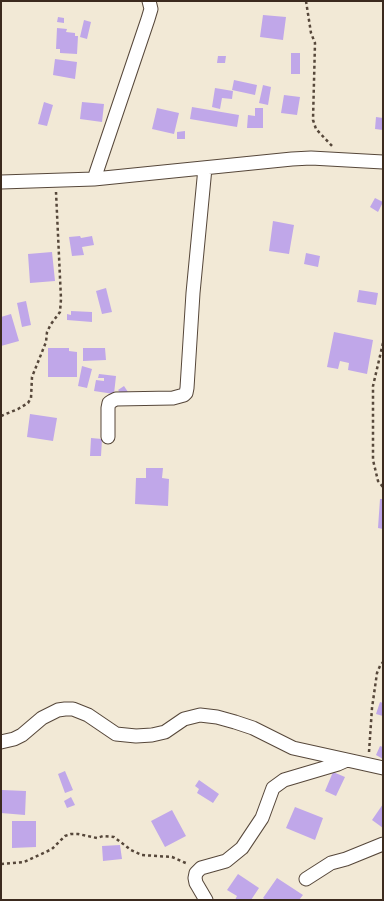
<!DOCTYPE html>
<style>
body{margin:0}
#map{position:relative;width:384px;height:901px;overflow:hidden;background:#f2e9d6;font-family:Alegreya,serif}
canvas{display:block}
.frame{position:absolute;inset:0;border:2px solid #3b2a1e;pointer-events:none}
</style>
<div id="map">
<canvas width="384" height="901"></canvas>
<div class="frame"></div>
</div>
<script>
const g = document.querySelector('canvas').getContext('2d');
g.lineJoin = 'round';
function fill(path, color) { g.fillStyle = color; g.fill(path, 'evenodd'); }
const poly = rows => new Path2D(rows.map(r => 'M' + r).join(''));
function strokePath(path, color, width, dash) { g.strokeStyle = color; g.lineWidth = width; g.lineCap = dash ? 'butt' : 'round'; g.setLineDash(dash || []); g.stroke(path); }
const building = poly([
 [263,15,286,17,283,40,260,37],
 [58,17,64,18,64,23,57,22],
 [84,20,91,22,87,39,80,37],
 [57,28,67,29,66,32,75,33,75,36,78,36,77,54,60,53,60,49,56,49],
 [291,53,300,53,300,74,291,74],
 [218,56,226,56,225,63,217,63],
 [55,59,77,62,75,79,53,75],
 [234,80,257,85,255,95,232,90],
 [263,85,271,87,268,105,259,103],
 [215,88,233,91,232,99,222,98,220,109,212,107],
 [284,95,300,97,297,115,281,113],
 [44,102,53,105,47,126,38,124],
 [82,102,104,104,102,122,80,119],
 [192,107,239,115,237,127,190,119],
 [157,108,179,113,174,134,152,129],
 [255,108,263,108,263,128,247,128,248,115,255,116],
 [376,117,383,118,383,130,375,129],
 [185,131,185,139,177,139,177,132],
 [375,198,383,202,378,212,370,207],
 [273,221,294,225,289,254,269,251],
 [80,236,81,238,92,236,94,245,82,247,84,255,72,256,69,237],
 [52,252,55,281,30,283,28,254],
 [306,253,320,256,318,267,304,264],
 [106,288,112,312,102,314,96,291],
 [359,290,378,293,376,305,357,302],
 [26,301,31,325,22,327,17,303],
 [71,311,92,312,92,322,67,320,67,314,71,315],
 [11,314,19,341,1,346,1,317],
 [334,332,373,340,367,374,348,370,349,363,340,361,338,369,327,367],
 [48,348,69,348,69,351,77,352,77,377,48,377],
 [83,348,105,348,106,360,83,361],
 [82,366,92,369,87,388,78,386],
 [99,374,116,376,114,394,94,391,96,380,104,381,104,378,98,378],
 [124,386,128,392,123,396,118,390],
 [30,414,57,418,53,441,27,437],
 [91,438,102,439,101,456,90,456],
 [146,468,163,468,162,478,169,479,168,506,135,504,136,478,146,478],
 [380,499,383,499,383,529,378,528],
 [380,702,383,703,383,716,376,714],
 [380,746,383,747,383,759,376,755],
 [65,771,73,790,65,793,58,774],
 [333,772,345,777,336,796,325,791],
 [199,780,219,794,213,803,197,793,199,789,195,786],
 [2,790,26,791,25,815,1,813],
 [71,797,75,805,67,808,64,801],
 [383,804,383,828,372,820],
 [295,807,323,818,315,840,286,828],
 [172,810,186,836,165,847,151,821],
 [12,821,36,821,36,847,12,848],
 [120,845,122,859,103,861,102,846],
 [238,874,259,888,251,900,235,900,237,896,227,890],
 [277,878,303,895,299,900,266,900,263,898]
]);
const path = poly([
 [306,1,311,33,315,43,313,120,316,129,333,147],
 [383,343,373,386,373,460,378,481,383,487],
 [1,416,18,409,28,403,31,398,32,377,46,342,47,332,51,324,60,312,61,299,56,192],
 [369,752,372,708,377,673,380,666,383,662],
 [1,864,24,862,52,849,65,836,71,834,78,834,97,838,103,836,114,837,131,850,142,855,172,857,188,864]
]);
const street = poly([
 [94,179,148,19,151,9,149,1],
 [1,182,94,179,292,159,311,158,383,162],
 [108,437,108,408,109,403,112,401,116,399,173,398,184,395,186,393,187,388,193,293,205,168],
 [1,742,14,739,22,735,42,718,58,710,65,709,73,709,88,715,116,734,136,736,152,735,165,732,184,719,200,715,217,717,235,722,253,728,293,748,383,768],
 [306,879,331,863,346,859,383,844],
 [206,900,196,883,195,878,196,873,201,868,226,861,242,848,262,818,273,788,284,780,338,764,347,760]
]);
fill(building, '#c0a7e9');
strokePath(street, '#56473a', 15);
strokePath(path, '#56473a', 2.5, [3, 3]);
strokePath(street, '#fff', 13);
</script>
